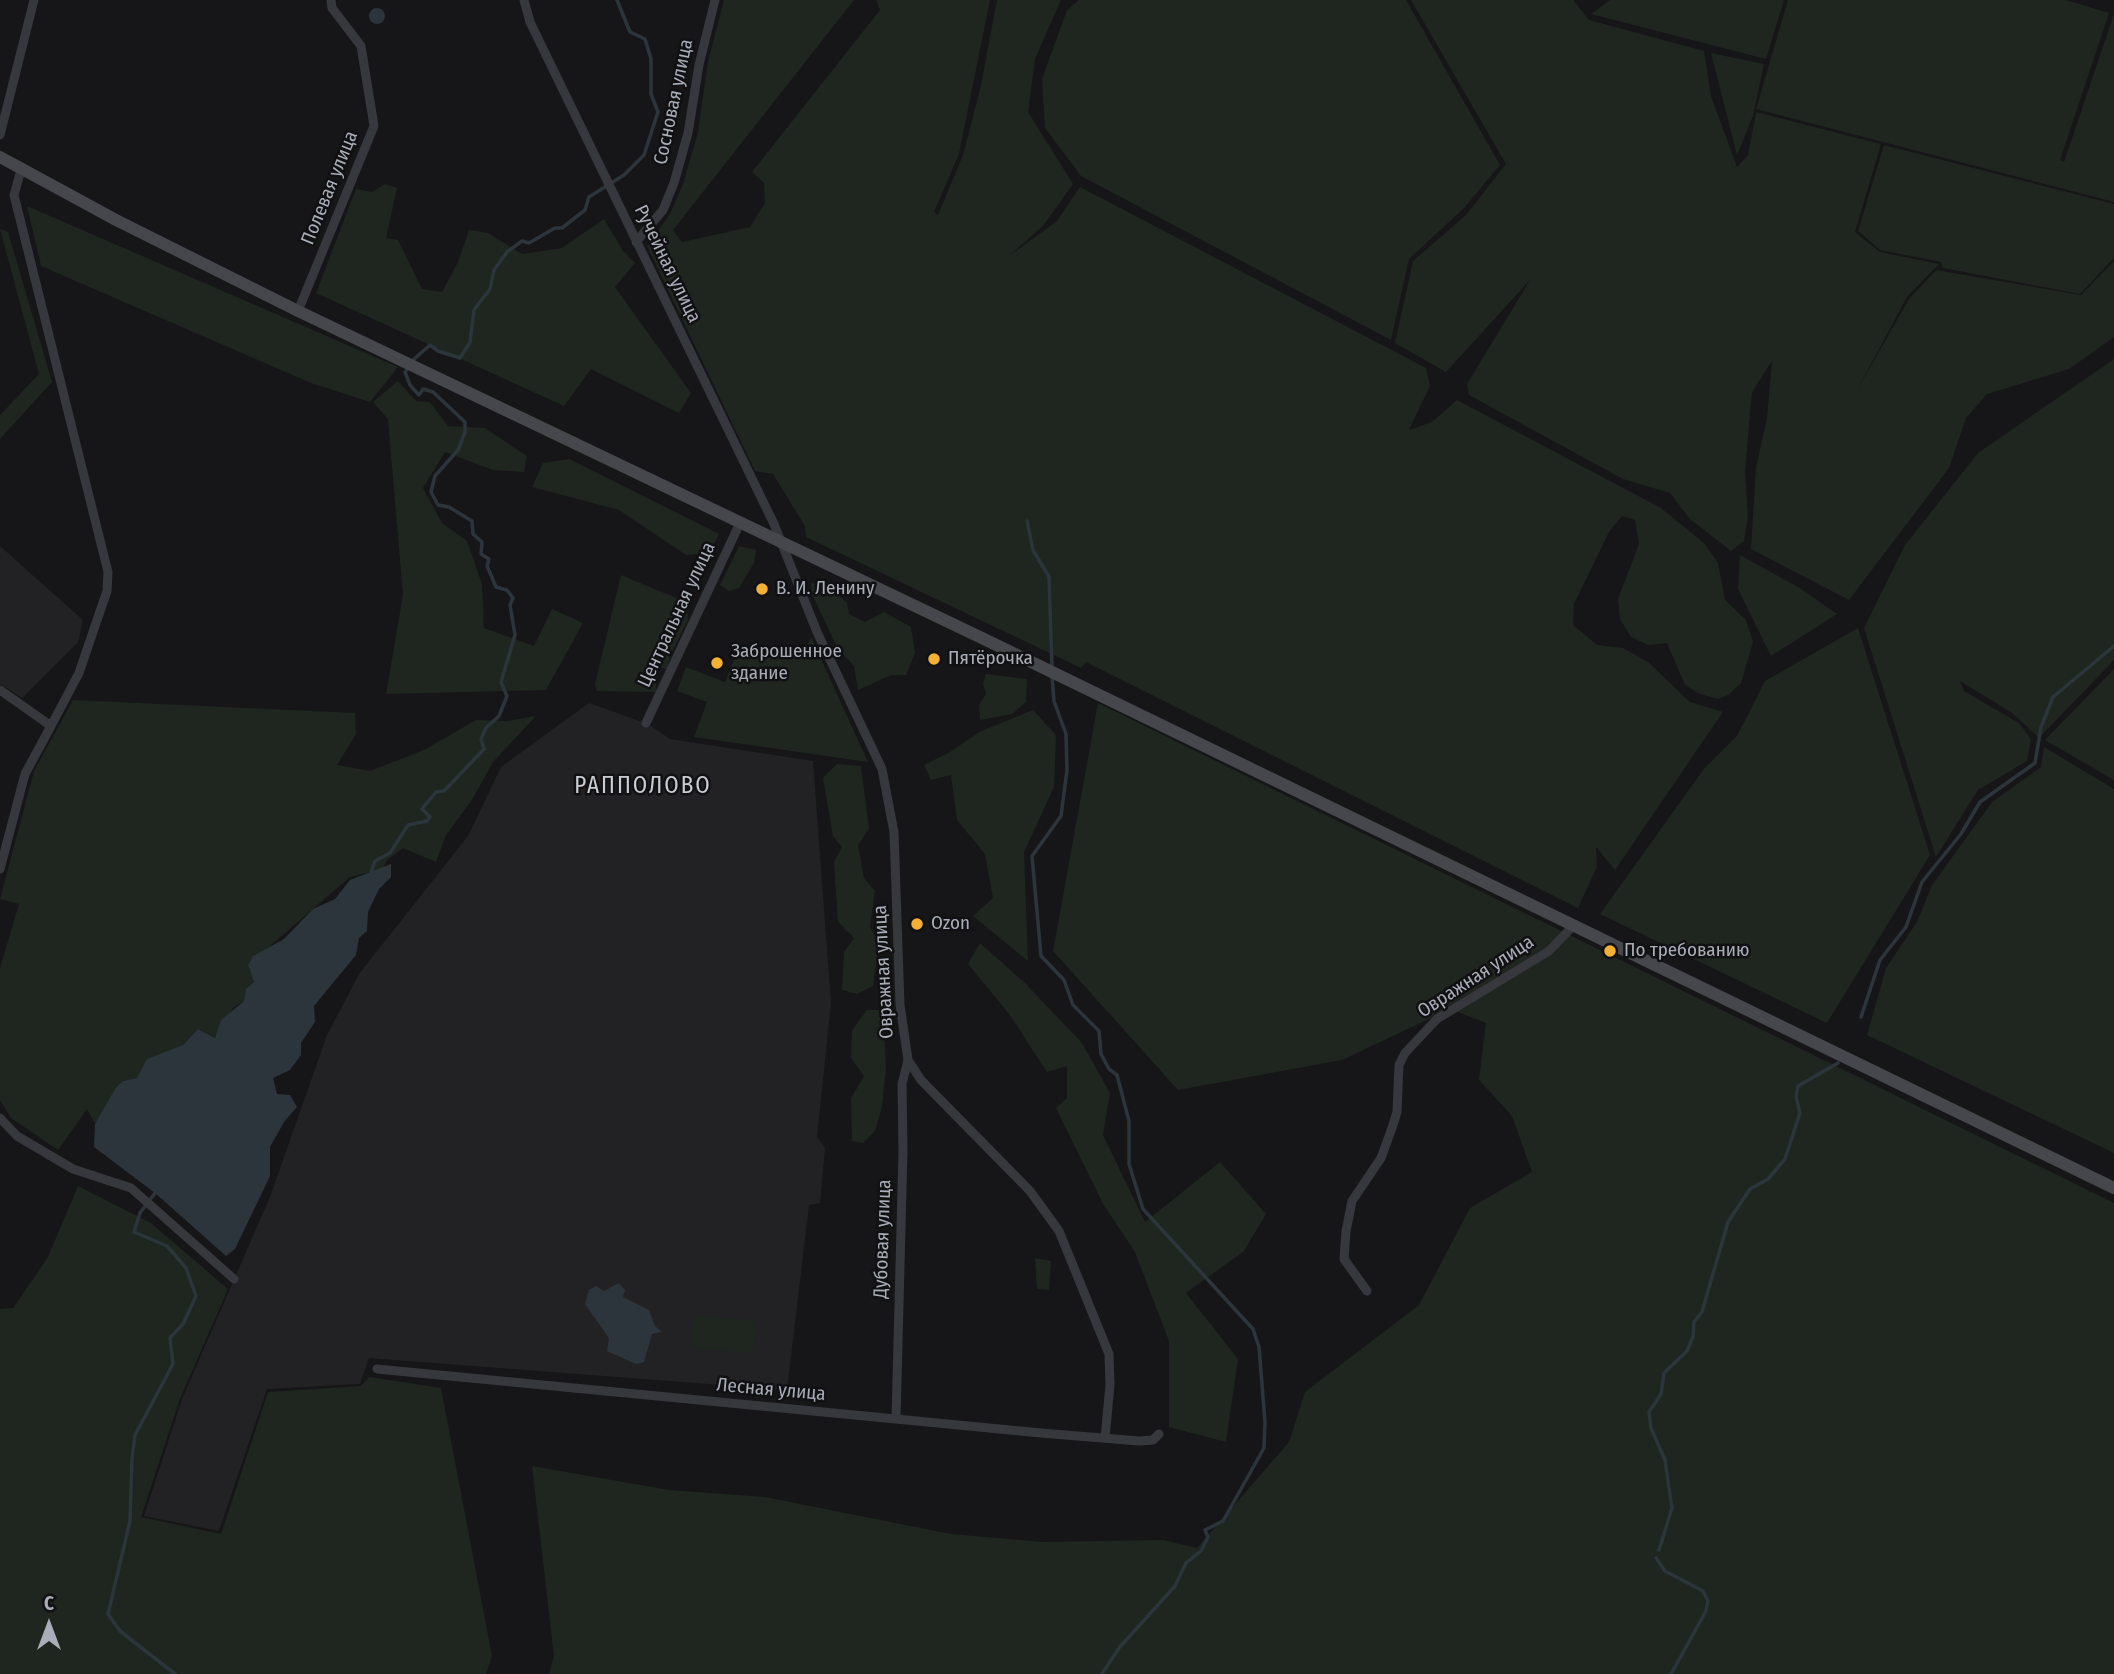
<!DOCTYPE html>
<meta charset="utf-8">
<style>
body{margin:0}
#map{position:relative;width:2114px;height:1674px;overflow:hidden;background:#161618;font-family:"Fira Sans Condensed",sans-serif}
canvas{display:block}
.north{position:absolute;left:14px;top:1590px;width:70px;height:70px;-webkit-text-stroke:5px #111113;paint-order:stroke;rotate:0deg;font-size:19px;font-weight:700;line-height:28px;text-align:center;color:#a8adb8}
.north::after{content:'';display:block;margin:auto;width:24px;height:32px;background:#a8adb8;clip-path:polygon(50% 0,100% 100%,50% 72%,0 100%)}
</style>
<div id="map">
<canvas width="2114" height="1674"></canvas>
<div class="north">С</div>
</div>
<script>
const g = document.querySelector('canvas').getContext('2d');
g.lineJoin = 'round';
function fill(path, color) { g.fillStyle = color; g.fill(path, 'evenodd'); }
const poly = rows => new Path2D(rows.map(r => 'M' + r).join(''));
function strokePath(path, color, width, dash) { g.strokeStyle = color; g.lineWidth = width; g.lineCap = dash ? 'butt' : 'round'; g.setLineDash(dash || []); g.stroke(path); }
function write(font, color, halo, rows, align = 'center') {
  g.font = font + ' "Fira Sans Condensed",sans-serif'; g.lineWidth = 5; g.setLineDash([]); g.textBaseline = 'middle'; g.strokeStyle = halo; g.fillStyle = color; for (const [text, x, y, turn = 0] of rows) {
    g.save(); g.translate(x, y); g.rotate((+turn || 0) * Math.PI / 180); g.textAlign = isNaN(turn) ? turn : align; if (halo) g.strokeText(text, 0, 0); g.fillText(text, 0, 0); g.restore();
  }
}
const built = poly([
 [0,546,83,620,78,642,22,698,0,684],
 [589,703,648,724,670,739,813,761,831,1003,817,1137,825,1148,820,1203,809,1205,787,1390,369,1358,360,1384,267,1389,219,1531,144,1516,182,1399,270,1197,327,1035,359,974,468,836,501,767]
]);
const green = poly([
 [724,0,854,0,673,230,682,242,750,227,765,203,764,183,752,172,880,10,876,0,990,0,959,154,934,212,938,215,963,155,980,90,997,0,1061,0,1035,59,1028,112,1073,184,1043,226,1009,256,1057,221,1080,187,1426,368,1430,386,1409,430,1432,422,1457,400,1661,508,1704,543,1718,563,1725,600,1746,620,1753,642,1741,683,1728,695,1718,699,1700,694,1685,685,1667,643,1648,645,1631,637,1620,619,1618,599,1639,544,1635,520,1622,516,1609,532,1574,604,1573,625,1597,645,1623,648,1648,662,1690,702,1723,712,1615,870,1596,847,1597,867,1578,908,1086,662,1081,668,806,537,805,526,773,474,755,471,647,246,670,214,683,184,698,132,708,62],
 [1079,0,1406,0,1500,165,1464,208,1409,259,1391,340,1081,176,1045,128,1042,79,1067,10],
 [1411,0,1573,0,1589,20,1704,51,1711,96,1737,167,1748,155,1756,112,1881,144,1855,232,1880,252,1939,264,1907,297,1857,390,1909,299,1936,270,2081,295,2114,261,2114,337,2069,369,1987,394,1966,418,1949,468,1849,600,1751,549,1756,468,1767,418,1772,361,1752,392,1745,472,1748,516,1744,541,1731,551,1690,519,1670,493,1623,479,1469,395,1467,384,1530,280,1446,372,1395,343,1413,261,1466,215,1506,164],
 [1610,0,1784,0,1766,59,1591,14],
 [1788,0,2066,0,2109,13,2060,160,2064,162,2114,14,2114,202,1756,109],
 [1711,53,1764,64,1753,116,1737,155],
 [1884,145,2114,204,2114,258,2080,294,1943,268,1941,262,1880,250,1858,231],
 [385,184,397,188,386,238,398,240,422,289,442,292,458,262,469,230,488,233,522,254,562,248,604,219,623,251,635,263,615,287,691,393,679,413,591,369,564,406,316,293,356,189,372,192],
 [27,206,398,367,370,402,311,383,41,266],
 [0,229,8,232,52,382,0,439,0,415,39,374],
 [2114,359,2114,660,2039,738,2012,713,1960,681,1964,691,2019,723,2031,739,2027,761,1978,790,1936,857,1864,628,1905,545,1978,453],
 [398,381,416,401,430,402,448,426,485,428,527,456,524,472,493,470,445,452,423,488,442,523,467,541,482,584,484,628,534,646,552,609,583,623,546,690,386,694,403,595,388,419,373,402],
 [569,459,719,534,709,553,686,555,619,510,532,487,543,463],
 [739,546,756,550,754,563,739,588,729,591,720,585],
 [1740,555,1798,587,1837,614,1771,656,1738,589],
 [621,575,681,600,687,608,688,620,670,656,667,670,661,667,657,673,656,692,597,691,595,684],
 [811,583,829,586,847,603,849,614,865,622,884,612,911,627,915,653,906,675,891,675,858,690,854,666,838,649,812,594],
 [1858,628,1930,855,1827,1023,1600,914,1703,770,1737,736,1765,681],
 [811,637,868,762,694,737,707,702,677,691,686,667,725,682,740,644,766,654,771,644,803,656],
 [2114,669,2114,780,2045,740],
 [986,674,1027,679,1026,702,1012,714,980,720,979,705,986,694,983,683],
 [73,700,355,713,356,734,337,765,370,771,424,750,476,720,507,721,536,716,493,762,472,800,446,835,436,862,403,848,386,861,383,869,350,877,263,952,253,956,248,965,254,982,244,1001,233,1008,215,1038,198,1029,183,1045,137,1078,123,1081,95,1124,87,1109,58,1150,11,1118,0,1100,0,968,19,904,0,899,34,771],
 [1098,703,2114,1203,2114,1674,549,1674,554,1656,532,1466,669,1490,765,1497,951,1534,1043,1542,1163,1540,1197,1548,1289,1442,1305,1392,1419,1305,1470,1208,1532,1172,1512,1116,1479,1080,1486,1023,1450,1009,1342,1060,1178,1090,1053,951],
 [1033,710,1056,735,1054,787,1024,852,1028,961,973,916,993,898,985,854,957,820,951,775,931,780,924,765,950,752,979,732],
 [2044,747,2114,789,2114,1153,1867,1035,1886,968,1917,922,1932,885,1992,802,2041,767],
 [837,764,861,766,869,829,858,845,864,878,875,891,870,927,879,942,873,986,857,994,842,990,844,952,854,938,838,922,834,862,842,847,833,836,823,778],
 [980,943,1026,984,1082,1043,1110,1093,1103,1135,1145,1222,1220,1162,1266,1214,1244,1251,1186,1293,1238,1359,1226,1442,1169,1427,1169,1341,1135,1252,1103,1204,1056,1108,1067,1098,1067,1066,1047,1072,1010,1015,968,964],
 [867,1010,883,1010,886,1068,882,1107,875,1131,863,1143,852,1141,851,1098,864,1076,851,1058,852,1030],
 [78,1186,151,1223,228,1289,180,1399,141,1517,221,1534,268,1392,361,1386,369,1377,441,1388,492,1656,486,1674,0,1674,0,1309,13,1308,48,1257],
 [1035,1258,1051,1261,1049,1290,1037,1289],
 [697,1316,752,1320,756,1328,752,1353,694,1349,691,1342,693,1323]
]);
const water = poly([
 '369 16a8 8 0 1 1 16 0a8 8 0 1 1-16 0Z',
 [391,864,391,877,379,889,368,912,367,931,359,938,356,955,314,1006,315,1022,301,1043,301,1055,290,1070,273,1078,277,1094,290,1095,297,1107,284,1122,270,1147,270,1176,235,1249,226,1256,155,1193,94,1147,95,1124,115,1089,123,1081,137,1078,147,1059,183,1045,198,1029,215,1038,221,1020,244,1001,246,989,254,982,248,965,253,956,284,939,313,909,335,899,350,880],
 [619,1283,625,1290,623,1297,649,1310,655,1326,662,1332,652,1334,644,1362,636,1364,607,1351,609,1338,585,1304,589,1290,596,1286,604,1291]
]);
const stream = poly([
 [412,361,430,345,438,351,460,358,470,342,474,310,490,289,494,270,507,252,522,241,529,243,555,228,562,228,585,210,589,197,624,175,644,155,658,112,651,94,651,59,645,39,630,32,617,0],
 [1027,521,1033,550,1049,577,1052,668],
 [1052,676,1054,701,1066,734,1067,770,1061,816,1032,856,1041,956,1064,980,1073,1005,1099,1031,1101,1054,1109,1069,1117,1075,1129,1121,1129,1164,1143,1209,1253,1329,1259,1347,1265,1422,1264,1448,1223,1521,1205,1530,1208,1537,1201,1551,1186,1563,1175,1586,1119,1648,1102,1674],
 [371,872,375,861,390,853,408,825,427,821,430,817,422,809,436,792,444,791,484,749,481,739,486,728,499,716,507,696,501,682,515,635,510,605,513,598,507,590,496,587,487,566,489,559,481,554,482,542,473,534,472,521,449,507,438,505,431,492,435,476,458,450,465,432,465,422,433,392,423,389,419,395,410,385,405,372,408,368],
 [1861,1017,1880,960,1906,927,1922,882,1961,834,1980,802,2035,763,2041,727,2053,697,2114,646],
 [155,1193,140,1213,134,1232,167,1246,186,1268,196,1296,183,1324,170,1338,173,1364,135,1435,132,1458,130,1521,108,1614,120,1631,175,1674],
 [1659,1550,1672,1508,1665,1460,1651,1428,1649,1412,1661,1394,1664,1373,1687,1351,1693,1337,1694,1322,1702,1312,1728,1222,1750,1189,1768,1179,1785,1159,1800,1113,1796,1096,1798,1086,1838,1063],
 [1656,1558,1665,1571,1703,1591,1708,1601,1706,1611,1671,1674]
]);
const minor = poly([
 [524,0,530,22,774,524,817,632,882,769,894,832,900,1005,908,1060,921,1080,1030,1191,1059,1231,1109,1354,1110,1385,1105,1438],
 [0,135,34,0],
 [21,170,14,195,108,572,107,591,79,673,51,726],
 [636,242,663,210,674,183,688,133,699,65,715,0],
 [298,311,374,126,361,46,332,8,331,0],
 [0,690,51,726,25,774,0,869],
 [646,723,740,523],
 [0,1118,17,1136,73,1169,131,1188,234,1279],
 [1367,1291,1344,1259,1346,1231,1352,1201,1381,1158,1392,1128,1397,1112,1399,1065,1405,1053,1437,1019,1549,951,1573,926],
 [377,1369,1041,1433,1139,1441,1153,1440,1159,1434],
 [896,1419,903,1151,902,1084,908,1060]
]);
const secondary = poly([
 [0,157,116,220,298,311,984,639,2114,1188]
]);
const markers = [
 [762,589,7,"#f2b134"],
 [934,659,7,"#f2b134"],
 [717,663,7,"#f2b134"],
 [917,924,7,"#f2b134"],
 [1610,951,7,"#f2b134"]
];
const streetNames = [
 ["Сосновая улица",674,102,-78],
 ["Полевая улица",330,188,-68],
 ["Ручейная улица",667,264,64],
 ["Центральная улица",677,615,-65],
 ["Овражная улица",884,972,-93],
 ["Овражная улица",1476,977,-33],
 ["Дубовая улица",883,1239,-88],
 ["Лесная улица",771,1390,5]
];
const poiNames = [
 ["В. И. Ленину",776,589],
 ["Заброшенное",731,652],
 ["здание",731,674],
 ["Пятёрочка",948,659],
 ["Ozon",931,924],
 ["По требованию",1624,951]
];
const quarterNames = [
 ["РАППОЛОВО",643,787]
];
fill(built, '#222225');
fill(green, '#1e261f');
fill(water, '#2c353c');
strokePath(stream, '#2c353c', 3.5);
strokePath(minor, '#37383d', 9);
strokePath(secondary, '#45474d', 12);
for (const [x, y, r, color] of markers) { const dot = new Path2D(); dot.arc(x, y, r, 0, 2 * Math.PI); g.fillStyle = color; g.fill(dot); strokePath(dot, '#111113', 2.5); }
write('19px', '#a8adb8', '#111113', streetNames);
write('19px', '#a8adb8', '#111113', poiNames, 'left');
g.letterSpacing = '2px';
write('23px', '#c9ccd4', '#111113', quarterNames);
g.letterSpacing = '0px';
</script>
